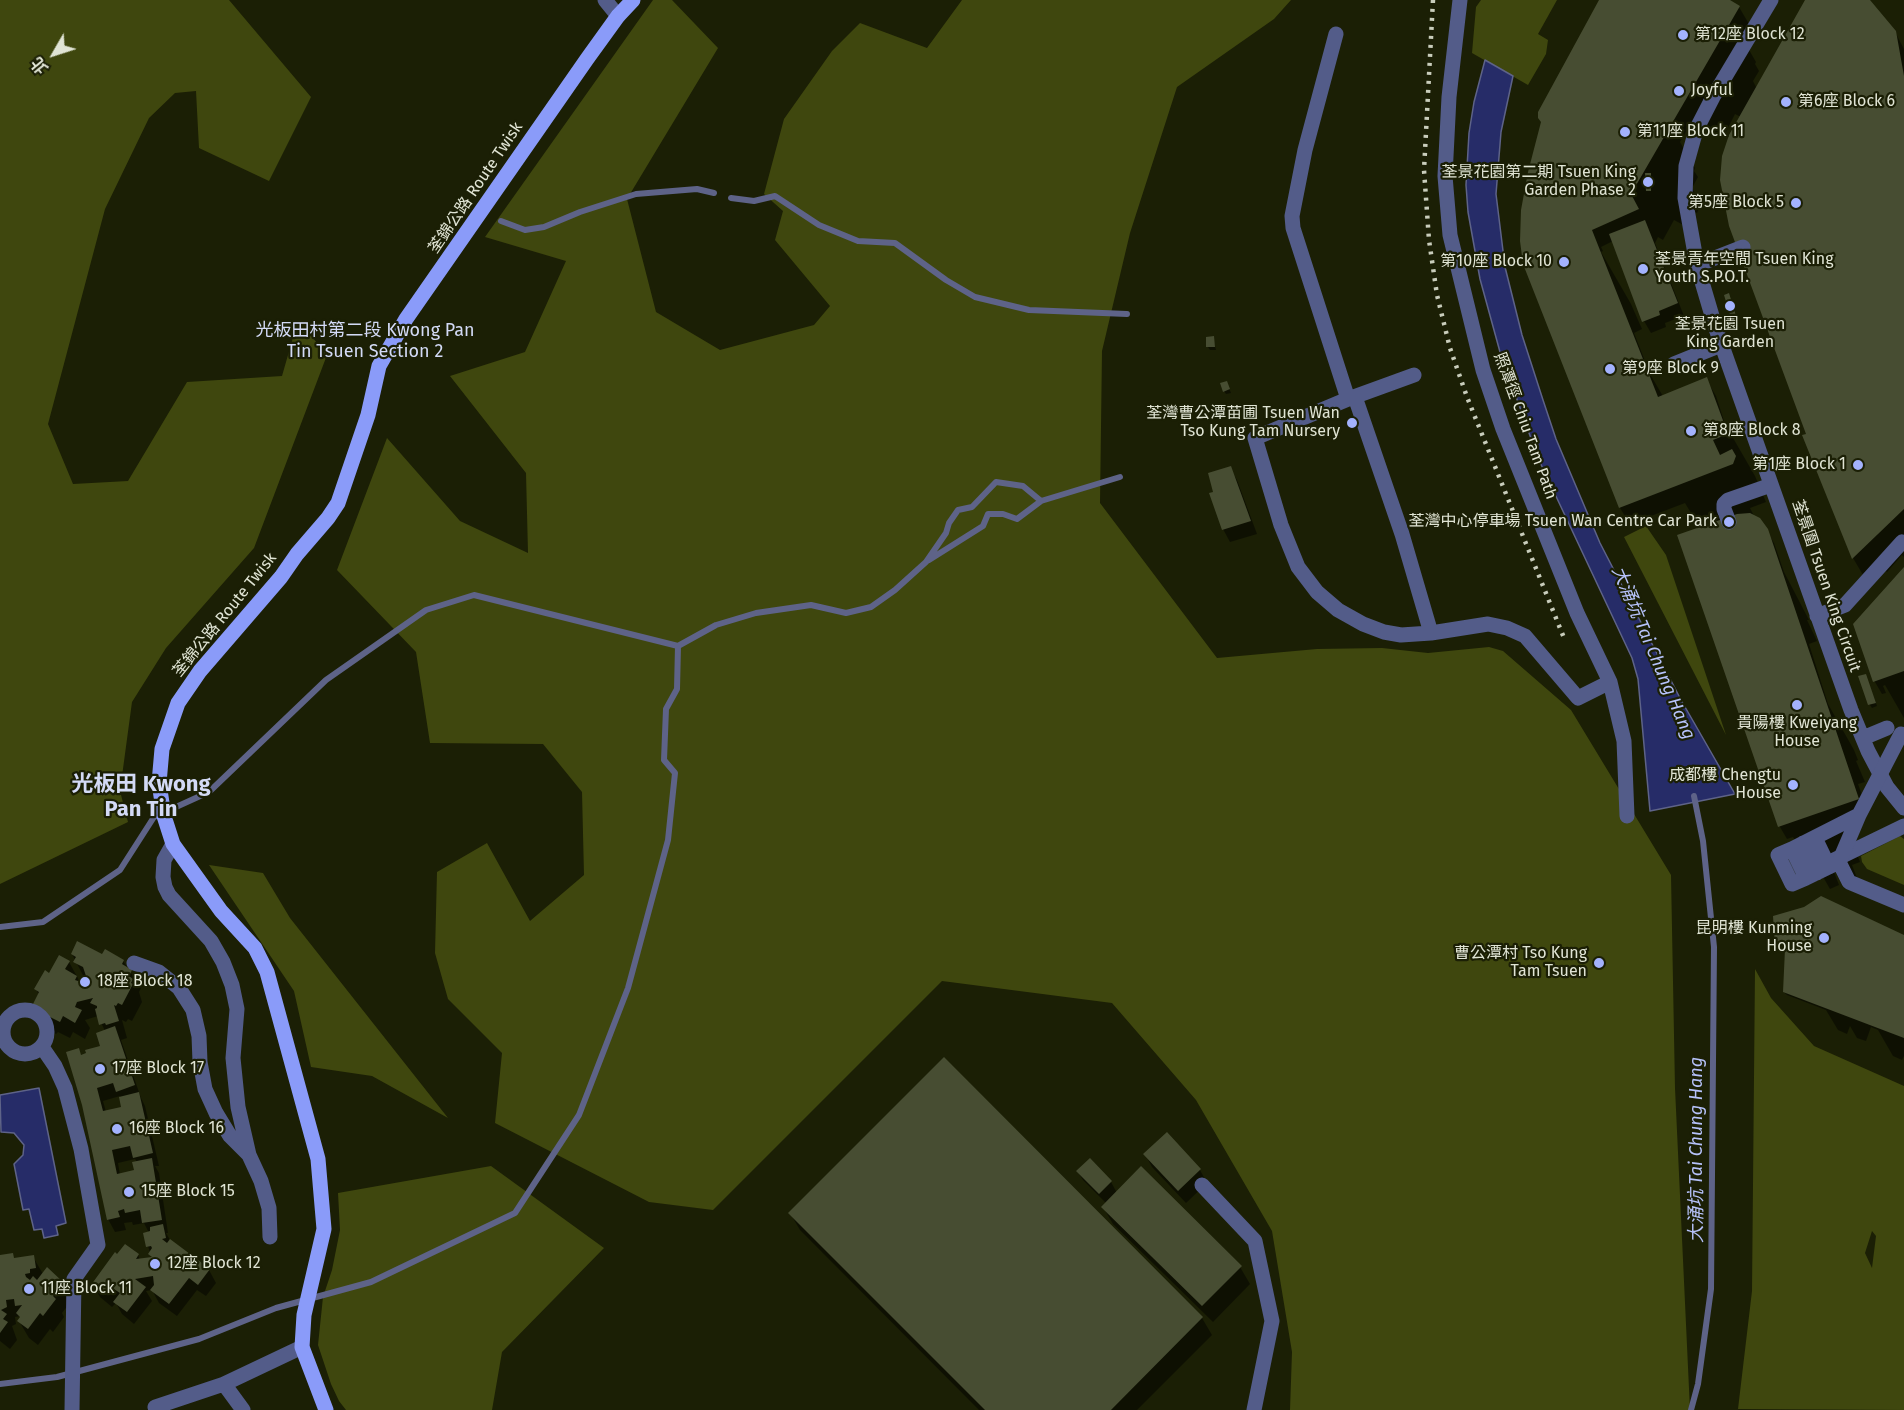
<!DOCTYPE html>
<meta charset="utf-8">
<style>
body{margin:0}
#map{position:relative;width:1904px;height:1410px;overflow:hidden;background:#1b1f05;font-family:"Fira Sans","Noto Sans TC",sans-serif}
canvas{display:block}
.north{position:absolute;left:24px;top:24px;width:60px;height:60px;-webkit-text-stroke:4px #1b1f05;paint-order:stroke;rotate:231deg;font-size:16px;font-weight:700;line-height:24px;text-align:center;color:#e0e4d4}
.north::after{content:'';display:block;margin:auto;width:21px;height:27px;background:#e0e4d4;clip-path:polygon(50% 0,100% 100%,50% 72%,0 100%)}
</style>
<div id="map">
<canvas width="1904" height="1410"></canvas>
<div class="north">北</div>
</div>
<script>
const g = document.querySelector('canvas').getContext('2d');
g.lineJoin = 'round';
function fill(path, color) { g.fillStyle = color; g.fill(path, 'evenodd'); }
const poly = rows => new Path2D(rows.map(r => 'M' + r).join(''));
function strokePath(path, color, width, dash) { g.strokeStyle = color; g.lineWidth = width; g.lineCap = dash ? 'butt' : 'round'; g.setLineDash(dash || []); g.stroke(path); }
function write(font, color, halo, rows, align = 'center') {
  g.font = font + ' "Fira Sans","Noto Sans TC",sans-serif'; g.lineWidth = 4.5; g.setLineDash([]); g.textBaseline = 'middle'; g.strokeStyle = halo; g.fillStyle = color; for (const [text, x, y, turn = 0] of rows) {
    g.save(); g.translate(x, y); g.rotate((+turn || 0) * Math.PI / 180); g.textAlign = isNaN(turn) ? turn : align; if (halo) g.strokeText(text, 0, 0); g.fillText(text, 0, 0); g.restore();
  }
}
const green = poly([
 [0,0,229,0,311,97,269,181,199,148,196,91,175,93,149,118,105,209,48,424,73,484,128,481,187,382,282,376,298,320,327,355,254,548,166,648,132,702,120,791,128,822,0,884],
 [653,0,672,0,718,48,627,199,656,312,720,350,814,325,830,306,775,240,783,211,764,194,784,119,832,51,860,23,927,48,962,0,1291,0,1274,19,1177,87,1130,233,1102,351,1100,503,1217,658,1317,649,1382,648,1428,653,1489,647,1503,651,1571,710,1671,875,1675,1088,1690,1410,1290,1410,1292,1352,1272,1231,1196,1100,1112,1003,942,981,713,1210,649,1202,495,1123,502,1053,448,999,435,953,437,872,487,843,530,921,584,875,582,792,543,744,430,743,416,652,337,570,387,438,460,521,528,553,526,473,450,376,525,352,566,261,485,237],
 [1481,0,1557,0,1538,34,1548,40,1546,54,1528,85,1472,53,1476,7],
 [1646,526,1666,555,1726,735,1624,537],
 [1900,836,1904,839,1904,885,1867,869,1862,862,1861,856],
 [209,865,263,873,290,918,448,1118,372,1076,311,1067,294,991],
 [1755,969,1771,998,1814,1046,1904,1086,1904,1410,1738,1409,1752,1291],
 [1872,1231,1876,1236,1872,1268,1865,1253],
 [491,1166,604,1248,502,1352,492,1410,346,1410,339,1401,331,1384,318,1345,323,1297,332,1270,340,1230,338,1193]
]);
const water = poly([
 [1485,60,1513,76,1501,132,1496,194,1505,267,1522,335,1543,400,1556,439,1600,543,1681,700,1735,794,1650,811,1638,679,1632,658,1538,458,1500,352,1480,279,1468,212,1466,185,1469,133,1474,102,1485,60],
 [39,1088,66,1223,56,1226,58,1235,44,1238,42,1229,34,1230,29,1209,23,1210,14,1164,23,1155,24,1145,14,1133,1,1132,0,1095,39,1088]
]);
const shadow = poly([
 [1601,0,1727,0,1739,7,1749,24,1741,36,1756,62,1755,64,1759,71,1753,81,1757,89,1808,0,1869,0,1895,32,1904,49,1904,557,1902,555,1887,572,1876,562,1863,575,1853,558,1823,484,1808,435,1741,117,1735,114,1725,134,1719,131,1716,136,1710,132,1705,123,1693,120,1680,142,1695,168,1694,171,1698,177,1692,188,1701,204,1697,213,1686,208,1689,228,1674,220,1663,240,1658,237,1655,243,1684,316,1665,323,1666,327,1651,333,1644,321,1613,241,1601,247,1603,251,1601,252,1631,304,1638,320,1642,329,1634,333,1645,361,1643,362,1664,398,1706,379,1716,396,1725,424,1755,476,1766,502,1750,508,1754,516,1766,530,1774,543,1784,572,1809,620,1807,620,1817,641,1809,644,1828,704,1854,750,1858,760,1856,761,1865,782,1858,784,1863,798,1865,812,1844,819,1860,862,1852,865,1857,878,1842,870,1834,872,1839,885,1830,889,1822,875,1813,872,1793,837,1787,839,1780,827,1773,807,1700,528,1685,503,1630,524,1620,508,1571,379],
 [1213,338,1216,350,1210,350,1208,347],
 [1228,386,1231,393,1226,394,1224,391],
 [1230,468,1237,480,1257,534,1230,542,1223,529,1215,493],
 [1904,569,1904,718,1885,685,1883,686,1886,693,1882,694,1875,682,1855,624],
 [1860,677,1867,679,1877,706,1872,708,1870,705],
 [1904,937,1904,1056,1902,1060,1893,1056,1878,1030,1871,1027,1866,1041,1857,1038,1850,1026,1847,1034,1838,1030,1826,1010,1787,995,1784,992,1787,952,1778,951,1776,948],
 [72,954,103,956,123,961,141,988,139,992,142,1002,132,1021,128,1019,126,1022,122,1020,127,1038,121,1040,141,1098,145,1106,159,1166,155,1166,159,1173,168,1233,166,1233,170,1240,209,1270,216,1283,206,1296,197,1290,177,1316,159,1303,152,1290,146,1291,152,1301,134,1324,122,1314,116,1303,112,1307,100,1297,93,1285,138,1255,140,1260,152,1258,148,1246,149,1233,144,1223,133,1225,132,1222,124,1223,126,1230,115,1232,108,1219,81,1056,102,1047,105,1031,98,1016,85,1020,90,1028,85,1039,73,1032,70,1038,58,1032,56,1034,41,1026,31,1010,39,995,36,989,50,975,69,962,80,982,86,981],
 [120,1096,123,1108,106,1112,103,1101],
 [135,1159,137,1162,135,1172,120,1175,118,1163],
 [944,1060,1202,1318,1212,1335,1137,1410,979,1410,800,1230,790,1213],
 [1167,1134,1200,1170,1207,1183,1186,1203,1152,1167,1145,1154],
 [1090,1160,1111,1182,1117,1193,1240,1267,1250,1284,1213,1322,1113,1224,1103,1207,1106,1203,1083,1180,1078,1172],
 [0,1256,14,1259,33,1257,43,1274,62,1283,72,1300,62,1313,64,1317,53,1332,50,1329,38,1345,29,1338,19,1321,21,1319,20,1316,15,1317,16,1324,12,1326,17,1340,10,1349,0,1341]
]);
const stream = poly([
 [731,198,754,201,775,196,819,225,858,241,895,243,946,280,975,297,1029,310,1127,314],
 [501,221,525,230,544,227,580,212,636,194,697,189,714,193],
 [929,560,983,526,988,514,1003,514,1017,519,1041,501],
 [0,927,43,922,120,870,154,817,209,792,326,680,426,610,474,595,678,646,716,625,756,613,811,605,846,613,871,607,895,590,926,562,946,533,949,523,958,510,972,507,996,482,1023,486,1041,501,1120,477],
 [0,1384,57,1377,199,1339,276,1308,371,1282,515,1213,579,1115,628,988,668,840,675,773,664,760,666,709,677,689,678,646],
 [1691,1410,1698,1384,1711,1289,1714,947,1703,841,1694,796]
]);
const building = poly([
 [1599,0,1730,0,1740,6,1631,194,1639,209,1592,230,1658,397,1707,377,1728,434,1713,440,1720,455,1732,449,1736,456,1733,464,1619,508,1523,264,1520,241,1521,210,1528,172,1541,122,1538,118,1538,112],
 [1805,0,1870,0,1896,31,1904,76,1904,509,1852,559,1802,435,1806,434,1729,226,1720,180,1722,156,1729,135],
 [1645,173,1651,173,1651,191,1646,191],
 [1645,220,1678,303,1659,311,1660,315,1642,322,1609,234],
 [1729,293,1736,316,1731,318,1724,295],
 [1214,336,1215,347,1206,347,1206,337],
 [1227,381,1230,389,1223,392,1220,383],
 [1231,466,1251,521,1222,530,1209,493,1213,492,1208,473],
 [1750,513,1760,518,1768,529,1859,799,1778,827,1677,535,1737,514],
 [1904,567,1904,671,1873,682,1853,624],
 [1866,674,1876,703,1868,705,1858,676],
 [1821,896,1904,935,1904,1038,1783,992,1785,949,1775,948,1773,916,1804,907],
 [77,941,102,954,105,949,124,960,122,964,132,970,129,976,133,979,131,983,133,984,122,1005,118,1003,116,1006,114,1005,119,1021,106,1025,105,1023,99,1025,95,1009,97,1008,97,1006,90,1003,93,998,77,1002,75,1007,82,1010,75,1023,63,1016,60,1022,48,1016,46,1018,30,1010,39,992,34,989,45,970,49,973,59,955,70,961,65,969,77,976,75,980,78,981,87,979,83,967,73,962,76,957,71,954],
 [115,1026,135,1085,116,1092,113,1083,97,1088,103,1111,121,1107,119,1097,139,1092,153,1153,133,1158,130,1146,112,1150,117,1174,134,1170,132,1162,152,1158,162,1220,142,1223,140,1210,125,1213,124,1209,118,1211,120,1217,107,1220,82,1105,66,1052,79,1048,81,1055,86,1053,85,1050,100,1046,96,1033],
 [944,1057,1203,1317,1111,1410,985,1410,788,1213],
 [1167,1132,1201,1169,1178,1191,1143,1154],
 [1090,1158,1112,1181,1099,1194,1076,1171],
 [1141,1166,1242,1266,1202,1306,1101,1207],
 [163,1224,166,1238,162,1239,167,1243,170,1239,210,1269,198,1285,189,1278,169,1304,150,1290,154,1285,153,1276,135,1279,146,1287,127,1312,113,1302,120,1293,111,1287,105,1295,91,1285,115,1252,117,1254,125,1244,139,1254,136,1259,152,1257,148,1254,152,1248,151,1246,146,1247,143,1233,150,1231,150,1227],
 [13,1253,14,1258,34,1255,36,1268,30,1269,30,1273,25,1274,26,1277,30,1280,33,1276,37,1280,47,1267,63,1282,53,1296,56,1299,43,1316,40,1313,28,1329,17,1321,20,1317,16,1313,22,1305,15,1306,14,1299,6,1300,7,1307,1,1310,7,1314,3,1319,8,1322,0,1333,0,1255]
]);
const minor = poly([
 [605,0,618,16],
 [1460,0,1449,97,1445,176,1450,235,1483,370,1503,429,1577,613,1610,682,1624,741,1627,816],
 [1771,0,1713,97,1696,130,1686,166,1685,198,1697,265,1715,326,1851,710,1868,751,1887,787,1904,808],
 [1336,34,1305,150,1292,216,1293,228,1348,399],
 [1697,265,1743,247],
 [1674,364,1721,345],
 [1414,375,1348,399,1255,438,1281,525,1298,567,1317,592,1338,610,1363,624,1384,632,1401,635,1431,633,1488,624,1507,628,1525,636,1578,698,1610,682],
 [1355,397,1402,534,1431,633],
 [1729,522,1724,509,1724,504,1728,500,1771,485],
 [1817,616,1845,605,1902,542,1904,543],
 [1863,738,1887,728],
 [173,844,164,860,163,877,165,887,169,895,211,941,223,962,232,985,237,1009,233,1058,238,1107,249,1155],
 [1834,860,1904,826],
 [134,963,159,972,179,988,193,1010,199,1036,200,1062,205,1089,216,1113,230,1136,249,1155,261,1181,269,1208,270,1237],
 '3 1032a22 22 0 1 1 44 0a22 22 0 1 1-44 0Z',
 [42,1047,55,1066,65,1088,81,1149,98,1245,74,1279,72,1410],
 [1202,1185,1255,1241,1272,1321,1254,1410],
 [155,1407,224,1384],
 [243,1410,224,1384,302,1347]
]);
const major = poly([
 [326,1410,302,1347,304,1315,324,1229,318,1159,267,972,255,948,221,911,173,844,164,816,159,783,162,749,178,703,200,671,281,577,297,554,328,518,338,503,368,415,379,366,406,319,587,59,618,16,633,0]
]);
const rail = poly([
 [1433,0,1424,170,1429,240,1437,295,1450,348,1467,397,1564,638]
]);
const minorBridge = poly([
 [1901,734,1859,815,1839,862,1849,882,1904,905],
 [1815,838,1829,867],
 [1803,843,1817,873],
 [1792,849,1778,855,1792,884,1806,878],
 [1839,862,1806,878,1792,849,1859,815]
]);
const markers = [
 [1683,35,6,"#a3b2fd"],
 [1679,91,6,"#a3b2fd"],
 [1786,102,6,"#a3b2fd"],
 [1625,132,6,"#a3b2fd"],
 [1648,182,6,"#a3b2fd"],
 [1796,203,6,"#a3b2fd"],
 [1564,262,6,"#a3b2fd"],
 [1643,269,6,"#a3b2fd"],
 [1730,306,6,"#a3b2fd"],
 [1610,369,6,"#a3b2fd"],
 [1352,423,6,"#a3b2fd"],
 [1691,431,6,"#a3b2fd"],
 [1858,465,6,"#a3b2fd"],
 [1729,522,6,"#a3b2fd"],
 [1797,705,6,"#a3b2fd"],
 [1793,785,6,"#a3b2fd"],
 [1824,938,6,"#a3b2fd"],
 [1599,963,6,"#a3b2fd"],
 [85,982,6,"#a3b2fd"],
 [100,1069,6,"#a3b2fd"],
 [117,1129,6,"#a3b2fd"],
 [129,1192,6,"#a3b2fd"],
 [155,1264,6,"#a3b2fd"],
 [29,1289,6,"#a3b2fd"]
];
const poiNames = [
 ["第12座 Block 12",1695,35],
 ["Joyful",1691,91],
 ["第6座 Block 6",1798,102],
 ["第11座 Block 11",1637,132],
 ["荃景花園第二期 Tsuen King",1636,173,"right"],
 ["Garden Phase 2",1636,191,"right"],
 ["第5座 Block 5",1784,203,"right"],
 ["荃景青年空間 Tsuen King",1655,260],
 ["Youth S.P.O.T.",1655,278],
 ["第10座 Block 10",1552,262,"right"],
 ["荃景花園 Tsuen",1730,325,"center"],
 ["King Garden",1730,343,"center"],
 ["第9座 Block 9",1622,369],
 ["荃灣曹公潭苗圃 Tsuen Wan",1340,414,"right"],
 ["Tso Kung Tam Nursery",1340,432,"right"],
 ["第8座 Block 8",1703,431],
 ["第1座 Block 1",1846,465,"right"],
 ["荃灣中心停車場 Tsuen Wan Centre Car Park",1717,522,"right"],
 ["貴陽樓 Kweiyang",1797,724,"center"],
 ["House",1797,742,"center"],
 ["成都樓 Chengtu",1781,776,"right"],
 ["House",1781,794,"right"],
 ["昆明樓 Kunming",1812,929,"right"],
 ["House",1812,947,"right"],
 ["曹公潭村 Tso Kung",1587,954,"right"],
 ["Tam Tsuen",1587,972,"right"],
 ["18座 Block 18",97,982],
 ["17座 Block 17",112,1069],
 ["16座 Block 16",129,1129],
 ["15座 Block 15",141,1192],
 ["12座 Block 12",167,1264],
 ["11座 Block 11",41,1289]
];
const streetNames = [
 ["荃錦公路 Route Twisk",476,188,-56],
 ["照潭徑 Chiu Tam Path",1525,426,70],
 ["荃景圍 Tsuen King Circuit",1826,586,71],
 ["荃錦公路 Route Twisk",225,615,-51]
];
const neighbourhoodNames = [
 ["光板田村第二段 Kwong Pan",365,331],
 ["Tin Tsuen Section 2",365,352]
];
const waterNames = [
 ["大涌坑 Tai Chung Hang",1653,653,67],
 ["大涌坑 Tai Chung Hang",1697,1150,-90]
];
const districtNames = [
 ["光板田 Kwong",141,785],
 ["Pan Tin",141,810]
];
fill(green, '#3f470e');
fill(water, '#262c68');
strokePath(water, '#5e6388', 1.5);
fill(shadow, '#0007');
strokePath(stream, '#5e6388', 6);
fill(building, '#474d32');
strokePath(minor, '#535c89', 15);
strokePath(major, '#8a9bf9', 15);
strokePath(rail, '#c9cdbc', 4.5, [3, 6]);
strokePath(minorBridge, '#535c89', 15);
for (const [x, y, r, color] of markers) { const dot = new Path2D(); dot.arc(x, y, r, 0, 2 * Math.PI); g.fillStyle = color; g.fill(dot); strokePath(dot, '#1b1f05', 2); }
write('16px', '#e0e4d4', '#1b1f05', poiNames, 'left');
write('16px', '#e0e4d4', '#1b1f05', streetNames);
write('18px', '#d3daf6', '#1b1f05', neighbourhoodNames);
write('italic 18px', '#b6c2fa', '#1b1f05', waterNames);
write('bold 22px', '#d3daf6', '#1b1f05', districtNames);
</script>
